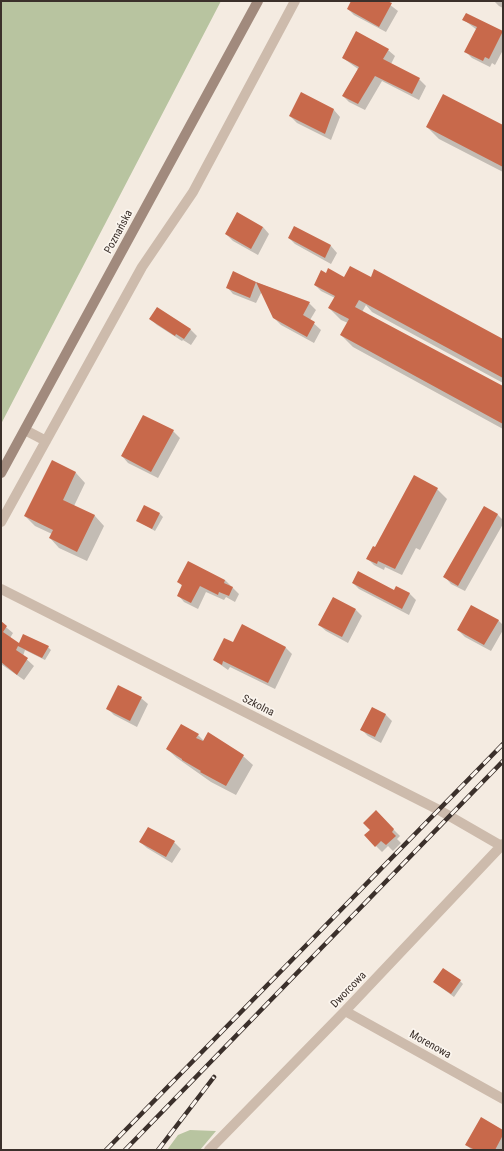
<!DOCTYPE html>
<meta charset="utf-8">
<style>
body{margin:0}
#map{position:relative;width:504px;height:1151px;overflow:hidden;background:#f4ebe1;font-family:"Roboto Condensed",sans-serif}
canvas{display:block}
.frame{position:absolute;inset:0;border:2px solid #3b302b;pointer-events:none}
</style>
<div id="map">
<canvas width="504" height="1151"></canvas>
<div class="frame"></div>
</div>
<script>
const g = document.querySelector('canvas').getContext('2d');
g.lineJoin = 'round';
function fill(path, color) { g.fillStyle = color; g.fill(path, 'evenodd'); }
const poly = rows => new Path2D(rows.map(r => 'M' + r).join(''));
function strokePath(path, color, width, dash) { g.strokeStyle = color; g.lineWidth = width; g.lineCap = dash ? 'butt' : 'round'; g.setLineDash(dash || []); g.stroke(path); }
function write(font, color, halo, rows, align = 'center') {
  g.font = font + ' "Roboto Condensed",sans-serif'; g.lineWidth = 3.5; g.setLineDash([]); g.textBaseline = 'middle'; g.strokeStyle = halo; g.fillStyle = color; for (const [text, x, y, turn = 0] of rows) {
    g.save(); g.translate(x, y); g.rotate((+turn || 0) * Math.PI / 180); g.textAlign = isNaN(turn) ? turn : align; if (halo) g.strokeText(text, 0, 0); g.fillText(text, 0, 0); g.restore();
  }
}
const green = poly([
 [1,1,221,1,1,424],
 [190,1130,216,1131,200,1150,167,1150,178,1135]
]);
const shadow = poly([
 [352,1,385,1,398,11,386,32,354,15,348,9],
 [494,1,503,1,503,8,499,6],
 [466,14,503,33,503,50,495,65,492,63,490,67,472,58,466,52,477,30,464,20],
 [388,50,395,56,391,64,419,79,426,86,419,100,382,81,365,110,349,102,343,96,358,69,343,58],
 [302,94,334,110,340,117,331,140,297,123,290,116],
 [503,126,503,172,439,139,427,127],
 [263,227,269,234,258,255,233,241,226,234],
 [295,227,331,246,337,253,331,264,295,244,289,238],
 [233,273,309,303,316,310,310,320,321,330,314,343,281,325,274,318,262,291,256,303,233,294,227,287],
 [326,274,345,278,503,341,503,383,372,312,366,305,362,312,503,387,503,429,353,347,341,335,348,323,341,320,329,308,335,298,321,291,315,285],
 [150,319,190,329,197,336,191,345,183,340,182,341,157,325],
 [173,431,180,438,158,478,128,463,122,456],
 [52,462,76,473,85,483,74,506,95,516,104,526,87,561,59,548,50,538,52,534,35,526,25,516],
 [414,477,437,489,447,499,420,550,416,548,402,575,385,567,384,570,374,565,367,558,376,548],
 [484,508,498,515,503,520,503,524,465,591,451,584,445,577],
 [160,514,163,517,155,531,138,521],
 [225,580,239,594,235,602,226,597,224,600,206,592,198,609,184,602,178,595,182,586,179,582],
 [353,583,394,592,396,587,410,594,416,600,409,615,359,589],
 [356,610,362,616,348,643,326,631,319,625],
 [498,620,503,625,503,630,491,651,465,637,458,630],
 [1,623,13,633,10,638,18,644,48,647,51,650,45,660,25,650,23,656,34,666,24,680,1,664],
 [243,625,286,648,292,654,275,689,230,667,228,670,214,660,233,644],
 [141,698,148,704,137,727,114,715,107,708],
 [372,708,386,715,392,721,381,743,368,736,362,730],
 [198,735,204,741,243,756,253,765,236,795,211,782,177,758,167,749],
 [382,818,400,836,397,839,401,843,393,851,388,846,382,852,365,835],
 [140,842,174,842,181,849,172,863,147,848],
 [460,981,463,984,454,997,438,985],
 [503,1131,503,1150,472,1150,466,1145]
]);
const building = poly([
 [351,1,387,1,392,3,379,27,347,9],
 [466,13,503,31,489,59,485,57,483,61,464,52,477,27,462,20],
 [356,31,389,49,383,59,420,78,412,94,375,76,358,104,342,96,359,67,342,58],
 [301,92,334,109,325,134,289,116],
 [443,94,503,125,503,167,426,127],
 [237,212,263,227,251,249,225,234],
 [294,226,331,245,325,258,288,238],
 [350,266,371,277,374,269,503,339,503,378,359,300,355,307,503,386,503,424,340,335,349,319,328,308,335,296,314,285,321,270,326,273,328,268,344,277],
 [233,271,256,282,250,298,226,288],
 [256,282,310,302,303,315,315,322,307,337,273,318],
 [157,307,191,329,184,339,176,334,175,336,149,319],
 [143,415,174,430,151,472,121,456],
 [52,460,76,472,63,500,95,515,77,552,49,538,53,530,24,516],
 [414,475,438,488,395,569,378,561,377,564,366,559,373,546,375,547],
 [144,505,160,513,152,529,136,521],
 [484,506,498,514,458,586,443,577],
 [188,561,225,580,224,583,233,587,229,596,219,592,218,595,200,586,191,603,177,596,182,585,177,582],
 [358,571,394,590,396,586,410,593,402,609,352,583],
 [333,597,356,609,342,637,318,625],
 [471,605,499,620,484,645,457,630],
 [1,621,7,626,3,632,19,643,23,634,49,646,42,658,18,646,16,650,28,658,17,675,1,662],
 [242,624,286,647,268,683,223,661,222,665,213,660,224,638,233,642],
 [118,685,142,697,130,721,106,709],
 [372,707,386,714,375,737,360,730],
 [181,724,199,734,196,738,203,741,208,732,244,755,226,786,200,772,201,771,182,760,182,759,166,749],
 [376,810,394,829,392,832,396,836,386,845,381,841,375,847,364,835,370,830,363,823],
 [148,827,175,841,166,857,139,842],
 [443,968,461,980,451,994,433,982],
 [481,1117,503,1130,503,1135,495,1150,475,1150,465,1145]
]);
const minor = poly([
 [25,430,46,441],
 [1,522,142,267,193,192,295,1],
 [1,589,439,810,503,847],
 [345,1011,503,1099],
 [209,1150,345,1011,503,844]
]);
const secondary = poly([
 [1,473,258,1]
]);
const rail = poly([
 [106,1150,503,744],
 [125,1150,503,761],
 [158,1150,214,1077]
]);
const streetNames = [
 ["Poznańska",119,232,-62],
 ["Szkolna",258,706,27],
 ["Dworcowa",349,990,-46],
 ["Morenowa",430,1045,29]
];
fill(green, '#b8c4a0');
fill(shadow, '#0003');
fill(building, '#c8694b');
strokePath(minor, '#cdbbac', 10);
strokePath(secondary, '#a18a7d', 10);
strokePath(rail, '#3b302b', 4.5);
strokePath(rail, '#fbf5ee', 3, [9]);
write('11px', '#3b302b', '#fbf5ee', streetNames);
</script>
